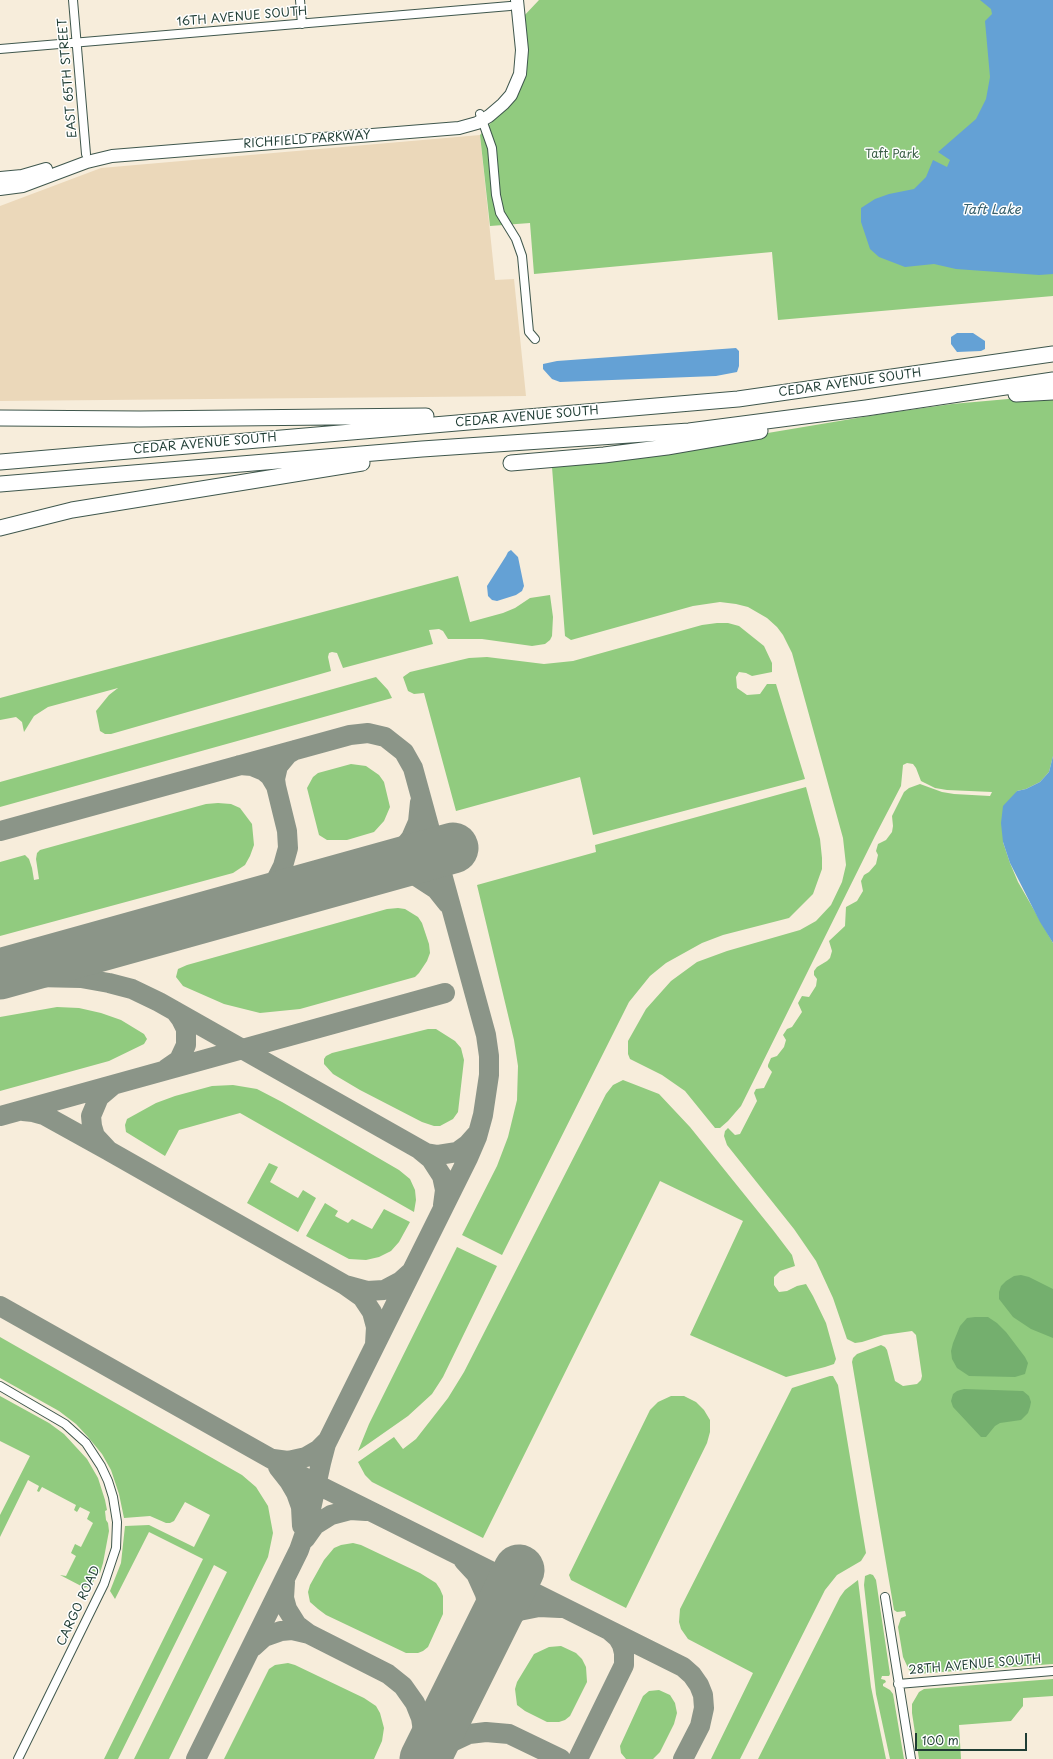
<!DOCTYPE html>
<style>
body{margin:0}
#map{position:relative;width:1053px;height:1759px;overflow:hidden;background:#f7eddb;font-family:"Playpen Sans",sans-serif}
canvas{display:block}
.scale{position:absolute;left:915px;top:1733px;width:112px;height:18px;box-sizing:border-box;border:2px solid #1f3d34;border-top:0;padding-left:5px;font-size:12px;line-height:14px;white-space:nowrap;color:#1f3d34;-webkit-text-stroke:3px #fff;paint-order:stroke}
</style>
<div id="map">
<canvas width="1053" height="1759"></canvas>
<div class="scale">100 m</div>
</div>
<script>
const g = document.querySelector('canvas').getContext('2d');
g.lineJoin = 'round';
function fill(path, color) { g.fillStyle = color; g.fill(path, 'evenodd'); }
const poly = rows => new Path2D(rows.map(r => 'M' + r).join(''));
function strokePath(path, color, width, dash) { g.strokeStyle = color; g.lineWidth = width; g.lineCap = dash ? 'butt' : 'round'; g.setLineDash(dash || []); g.stroke(path); }
function write(font, color, halo, rows, align = 'center') {
  g.font = font + ' "Playpen Sans",sans-serif'; g.lineWidth = 3; g.setLineDash([]); g.textBaseline = 'middle'; g.strokeStyle = halo; g.fillStyle = color; for (const [text, x, y, turn = 0] of rows) {
    g.save(); g.translate(x, y); g.rotate((+turn || 0) * Math.PI / 180); g.textAlign = isNaN(turn) ? turn : align; if (halo) g.strokeText(text, 0, 0); g.fillText(text, 0, 0); g.restore();
  }
}
const built = poly([
 [480,135,495,280,514,279,526,396,0,401,0,206,101,168]
]);
const green = poly([
 [539,0,1053,0,1053,296,778,320,772,252,534,274,530,223,490,226,480,135,513,98,522,18],
 [1053,395,1053,756,1049,772,1040,782,1026,789,1017,791,1003,842,1010,863,1018,882,1053,943,1053,1664,915,1674,909,1670,903,1657,898,1627,901,1618,906,1616,905,1611,897,1612,894,1610,852,1362,853,1358,857,1354,881,1345,885,1347,887,1350,895,1381,903,1386,917,1384,921,1380,922,1376,916,1335,912,1331,884,1335,862,1342,855,1343,847,1339,833,1298,816,1261,794,1229,727,1145,724,1136,725,1131,728,1128,735,1135,740,1134,757,1101,754,1093,756,1089,764,1088,772,1072,768,1067,768,1065,771,1058,777,1056,784,1047,786,1040,783,1035,787,1029,792,1027,802,1012,798,1003,802,996,809,997,816,986,817,979,814,975,814,971,817,967,827,961,830,958,832,951,829,941,845,926,846,907,857,901,863,891,861,881,864,875,869,872,876,864,878,855,876,851,878,844,886,840,892,832,893,826,892,816,904,792,909,788,920,784,942,792,954,794,990,796,992,792,947,790,935,788,921,781,916,768,913,764,907,763,903,765,901,786,875,836,741,1106,728,1121,720,1128,715,1128,685,1091,662,1075,630,1059,628,1054,628,1041,646,1009,671,981,697,962,727,951,800,930,816,921,831,905,842,882,846,865,843,838,792,653,783,635,777,627,767,618,748,607,736,604,720,602,693,606,571,640,565,636,552,467,554,464,726,440,881,414,952,404],
 [458,576,470,622,503,613,515,608,530,598,550,595,553,617,552,636,550,640,545,644,532,646,482,639,448,639,443,631,439,629,429,630,433,644,343,668,337,653,332,652,329,653,328,657,331,671,111,734,105,734,100,731,96,711,109,695,118,688,48,707,34,716,24,732,22,722,16,717,0,720,0,698],
 [717,623,728,623,739,626,764,646,772,663,772,672,752,676,746,673,739,672,736,677,737,688,747,695,760,694,767,684,776,684,805,779,593,835,580,777,456,811,424,693,414,694,408,691,403,677,410,672,469,658,487,657,544,664,573,661,702,625],
 [376,677,388,690,392,698,0,807,0,782],
 [351,764,366,766,379,775,384,782,390,807,384,821,374,832,347,840,327,840,319,835,307,788,313,777,318,773],
 [806,787,820,839,822,858,822,869,813,894,789,918,723,935,702,943,666,963,650,976,629,1002,502,1255,462,1235,497,1166,508,1137,517,1100,518,1066,514,1040,477,885,596,852,595,845],
 [218,803,231,804,240,808,252,824,254,845,250,856,245,865,233,873,0,936,0,862,25,855,29,859,32,868,34,880,39,879,36,859,37,853,40,850,206,804],
 [398,908,405,909,418,917,422,923,429,944,430,953,427,961,419,973,415,977,300,1009,260,1013,224,1004,183,986,176,977,178,969,187,965,387,909],
 [57,1007,79,1008,101,1013,121,1020,144,1034,147,1039,144,1044,109,1061,0,1091,0,1017],
 [428,1029,436,1029,455,1041,461,1048,464,1060,458,1112,453,1119,440,1126,434,1126,422,1122,360,1090,333,1074,324,1064,324,1059,326,1056,332,1053],
 [623,1080,659,1094,690,1127,773,1230,792,1255,795,1266,780,1271,774,1277,774,1285,779,1292,787,1291,797,1286,806,1284,813,1296,826,1323,836,1359,834,1364,825,1367,786,1377,690,1335,743,1221,660,1181,483,1538,372,1482,365,1475,358,1462,394,1437,403,1449,416,1439,448,1398,464,1372,606,1094,613,1085],
 [233,1085,257,1089,282,1102,399,1170,410,1179,415,1190,416,1200,414,1212,240,1113,179,1130,165,1156,126,1132,125,1125,127,1119,156,1103,175,1096,212,1086],
 [269,1163,278,1167,270,1182,298,1198,303,1190,316,1198,298,1232,247,1203],
 [325,1203,338,1211,335,1216,348,1223,352,1219,372,1229,384,1209,410,1222,399,1242,391,1251,379,1257,366,1260,349,1259,306,1236],
 [457,1247,497,1266,443,1377,432,1394,408,1416,358,1451,369,1424],
 [0,1337,242,1475,256,1487,268,1506,273,1533,268,1557,169,1759,134,1759,227,1572,214,1565,118,1759,104,1759,203,1559,149,1532,115,1599,110,1591,121,1563,125,1526,149,1525,194,1547,210,1515,185,1502,174,1521,170,1523,166,1523,150,1516,124,1518,119,1494,111,1470,102,1454,88,1437,76,1424,59,1411,0,1378],
 [830,1376,833,1376,838,1385,866,1553,861,1561,837,1575,825,1590,740,1759,711,1759,753,1673,688,1639,681,1629,679,1622,680,1609,792,1388],
 [0,1396,49,1423,64,1434,87,1459,98,1478,105,1500,107,1510,105,1511,106,1520,108,1523,109,1531,103,1563,100,1573,96,1574,91,1588,86,1587,85,1588,60,1575,66,1576,76,1556,71,1553,75,1544,81,1547,93,1523,87,1519,90,1512,80,1507,77,1512,74,1510,76,1505,42,1487,39,1492,37,1491,39,1486,28,1480,0,1537,0,1515,30,1456,0,1441],
 [671,1396,684,1396,696,1402,704,1410,710,1420,710,1432,707,1443,626,1608,571,1580,569,1575,650,1410,658,1402],
 [353,1543,361,1545,420,1573,436,1583,440,1589,443,1596,443,1614,428,1647,423,1651,418,1653,406,1653,326,1615,318,1609,310,1602,308,1592,310,1585,324,1560,334,1548,341,1545],
 [870,1574,873,1575,876,1580,890,1674,889,1676,882,1676,881,1679,885,1680,886,1682,883,1684,883,1686,890,1690,893,1694,904,1759,890,1759,876,1694,864,1585,865,1576],
 [858,1580,871,1687,886,1759,758,1759,840,1597,845,1590],
 [561,1646,576,1653,582,1659,586,1667,587,1682,570,1716,565,1720,559,1722,547,1722,525,1711,517,1705,515,1689,517,1682,534,1654,549,1647],
 [288,1663,295,1665,364,1698,376,1706,380,1713,384,1728,382,1741,374,1759,224,1759,269,1669,275,1665],
 [1053,1679,1053,1696,1023,1698,1023,1706,1011,1721,959,1725,961,1759,919,1759,912,1713,912,1704,919,1692,924,1689],
 [659,1690,670,1695,675,1703,677,1713,674,1724,660,1752,653,1759,626,1759,621,1753,620,1746,643,1696,649,1691]
]);
const forest = poly([
 [1021,1275,1029,1277,1053,1289,1053,1338,1031,1329,1013,1317,999,1299,999,1292,1001,1286,1006,1281,1014,1276],
 [975,1317,988,1317,997,1323,1006,1332,1025,1357,1028,1363,1025,1374,1015,1377,969,1376,957,1368,952,1359,951,1351,953,1343,960,1326,967,1318],
 [964,1389,1023,1391,1029,1396,1031,1402,1030,1407,1028,1413,1021,1420,1000,1423,995,1426,986,1437,981,1437,953,1407,951,1401,953,1394,957,1391]
]);
const water = poly([
 [980,0,1053,0,1053,274,1039,275,956,269,934,264,905,267,879,257,870,249,861,222,861,208,875,199,889,194,914,189,926,177,933,160,947,167,950,160,938,152,976,119,986,99,990,77,985,21,992,14,991,9],
 [957,333,973,333,985,341,985,349,981,351,957,352,951,344,951,337],
 [736,348,739,351,739,366,737,372,716,376,560,382,552,379,543,369,543,364,557,361],
 [511,550,518,557,524,586,522,591,516,595,497,601,492,600,488,596,487,586,506,556,508,552],
 [1053,756,1053,943,1040,922,1010,863,1003,842,1001,823,1003,806,1017,791,1026,789,1040,782,1049,772]
]);
const taxiway = poly([
 [240,765,252,766,264,771,270,776,276,786,275,779,278,766,288,754,295,750],
 [420,802,418,822,411,838,399,853,374,870,399,871,416,876,436,889,448,904],
 [0,831,350,735,368,733,385,737,404,752,413,768,486,1035,489,1056,489,1075,483,1115,477,1137,468,1158,326,1444,321,1463,307,1527,299,1550,196,1759],
 [211,915,244,904,260,896,276,880,283,866,288,848,287,831,276,786],
 [0,980,36,977,81,978,109,983,132,989,159,1002,426,1153,438,1155,457,1152,468,1144,476,1135],
 [166,1069,179,1060,186,1045,186,1029,181,1019,175,1011],
 [23,1111,33,1112,44,1115,109,1151,95,1136,92,1126,91,1116,99,1097,112,1086],
 [0,1116,445,993],
 [420,1150,431,1159,442,1176,445,1190,443,1205],
 [109,1151,345,1285],
 [0,1306,316,1484,683,1667,692,1675,699,1685,703,1695,704,1708,700,1726,683,1759],
 [375,1344,376,1327,372,1312,362,1297,345,1285,367,1291,384,1290,401,1281,411,1272],
 [273,1459,288,1461,306,1457,318,1450,328,1440],
 [278,1467,289,1481,296,1493,301,1507,302,1526],
 [305,1539,315,1525,331,1515,350,1510,366,1511],
 [464,1561,476,1574,485,1594,488,1608,485,1638,494,1627,519,1611,539,1607,560,1608],
 [309,1634,388,1674,403,1686,415,1703,421,1718,425,1744,422,1759],
 [253,1647,264,1637,281,1631,292,1630,309,1634,297,1625,287,1609,284,1598,285,1582],
 [430,1759,437,1751,452,1742,469,1734,486,1732,509,1734,561,1759],
 [578,1759,624,1665,624,1653,622,1645,618,1638,610,1631]
]);
const runway = poly([
 [0,974,453,848],
 [425,1759,519,1570]
]);
const street = poly([
 [73,0,86,154],
 [300,0,302,24],
 [0,49,510,6],
 [480,114,492,148,496,195,500,213,516,239,522,256,529,332,535,339],
 [0,1386,65,1424,86,1443,101,1466,108,1481,113,1497,117,1522,116,1548,104,1584,18,1759],
 [885,1597,911,1759],
 [898,1684,1053,1671]
]);
const secondary = poly([
 [0,178,22,176,46,169],
 [0,189,23,186,87,162,112,156,459,128,477,123,489,116,503,104,511,95,520,74,522,50,517,0]
]);
const highway = poly([
 [1016,394,1053,392],
 [0,418,140,419,426,416],
 [0,462,738,399,1053,354],
 [511,463,604,455,667,447,760,431],
 [0,484,422,449,689,431,866,408,1053,380],
 [0,528,72,510,362,463]
]);
const streetNames = [
 ["16TH AVENUE SOUTH",242,17,-5],
 ["EAST 65TH STREET",68,78,-95],
 ["RICHFIELD PARKWAY",307,140,-4],
 ["CEDAR AVENUE SOUTH",850,383,-8],
 ["CEDAR AVENUE SOUTH",527,417,-5],
 ["CEDAR AVENUE SOUTH",205,444,-5],
 ["CARGO ROAD",79,1606,-65],
 ["28TH AVENUE SOUTH",975,1665,-5]
];
const parkNames = [
 ["Taft Park",892,155]
];
const waterNames = [
 ["Taft Lake",991,210]
];
fill(built, '#ebd8ba');
fill(green, '#91cb7f');
fill(forest, '#74af6e');
fill(water, '#64a1d5');
strokePath(taxiway, '#8b9588', 20);
strokePath(runway, '#8b9588', 51);
strokePath(street, '#3f574d', 10);
strokePath(secondary, '#3f574d', 14);
strokePath(highway, '#3f574d', 17);
strokePath(street, '#fff', 8);
strokePath(secondary, '#fff', 12);
strokePath(highway, '#fff', 15);
write('12px', '#1f3d34', '#fff', streetNames);
write('12px', '#3c6047', '#fff', parkNames);
write('italic 13px', '#37606c', '#fff', waterNames);
</script>
